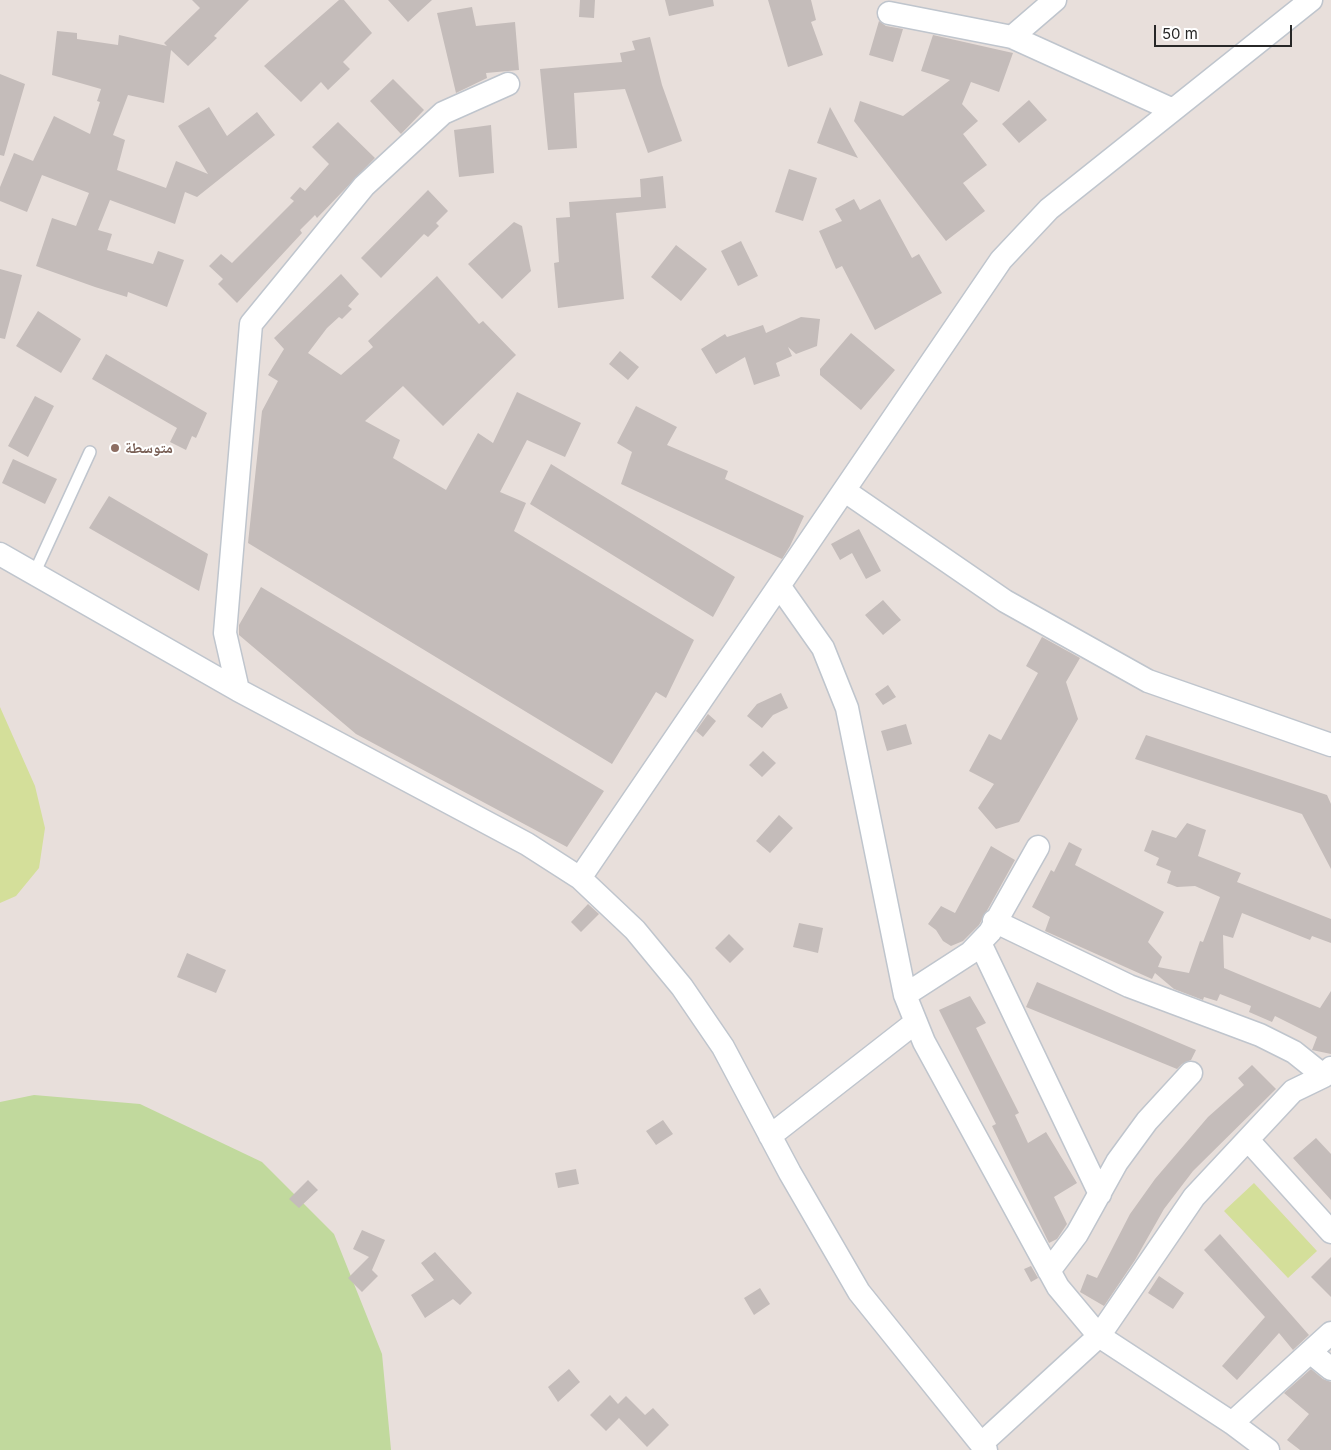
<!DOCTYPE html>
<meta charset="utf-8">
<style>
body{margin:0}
#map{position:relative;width:1331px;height:1450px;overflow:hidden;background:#e8dfdb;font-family:Inter,sans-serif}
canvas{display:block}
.scale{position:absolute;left:1154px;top:25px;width:138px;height:22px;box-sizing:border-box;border:2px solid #272727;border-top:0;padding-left:6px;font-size:15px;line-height:18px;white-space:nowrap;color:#272727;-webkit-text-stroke:4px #fff;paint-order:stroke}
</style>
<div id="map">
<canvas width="1331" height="1450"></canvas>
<div class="scale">50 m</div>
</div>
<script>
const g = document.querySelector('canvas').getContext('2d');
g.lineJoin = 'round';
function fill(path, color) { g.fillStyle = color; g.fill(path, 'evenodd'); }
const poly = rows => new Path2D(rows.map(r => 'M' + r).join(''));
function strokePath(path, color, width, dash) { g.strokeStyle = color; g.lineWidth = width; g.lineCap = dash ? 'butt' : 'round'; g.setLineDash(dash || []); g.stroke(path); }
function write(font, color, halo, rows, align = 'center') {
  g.font = font + ' Inter,"Noto Naskh Arabic",sans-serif'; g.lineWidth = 4; g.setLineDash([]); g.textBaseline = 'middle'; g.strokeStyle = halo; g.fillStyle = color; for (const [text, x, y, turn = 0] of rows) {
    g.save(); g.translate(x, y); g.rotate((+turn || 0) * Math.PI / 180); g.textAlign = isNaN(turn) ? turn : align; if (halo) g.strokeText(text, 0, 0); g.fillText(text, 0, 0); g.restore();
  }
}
const green = poly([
 [34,1095,140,1104,262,1162,334,1234,382,1354,391,1450,0,1450,0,1102]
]);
const pitch = poly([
 [0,707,35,786,45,828,39,868,16,896,0,903],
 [1254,1183,1317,1251,1288,1278,1224,1211]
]);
const building = poly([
 [192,0,249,0,214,36,217,38,188,66,171,50,164,103,128,95,113,135,125,140,117,170,166,188,176,161,208,174,178,126,209,107,227,136,257,112,275,135,197,197,185,192,175,224,110,200,98,230,112,234,107,250,153,264,158,251,184,260,167,307,128,292,127,297,95,287,36,266,52,218,76,226,89,193,42,175,27,212,0,201,0,187,14,153,33,161,54,116,90,134,100,102,97,101,101,89,52,75,57,31,77,33,77,39,118,45,119,35,167,46,164,43,200,8],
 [339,0,344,0,372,33,343,62,350,69,328,90,321,82,301,102,264,66],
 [388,0,432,0,408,22],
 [580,0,595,0,594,18,579,17],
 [665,0,713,0,714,6,669,16],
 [768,0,811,0,816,20,811,22,823,55,788,67],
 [472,7,476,26,515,22,519,70,486,73,487,78,456,93,437,13],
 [879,21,886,26,903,29,893,62,869,55],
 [933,35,1013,53,999,92,971,82,962,104,978,121,963,134,987,165,963,183,985,211,946,241,854,121,860,101,903,116,950,80,921,71],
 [650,37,662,85,682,141,648,153,625,89,574,93,577,148,548,150,540,69,622,62,620,53,635,50,632,41],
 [0,74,25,84,4,156,0,155],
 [393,79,424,110,401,134,370,101],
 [1029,100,1047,120,1019,143,1002,124],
 [830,107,858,158,817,143],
 [338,122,375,158,317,218,315,215,300,230,302,233,237,303,218,284,223,279,209,266,221,254,232,263,294,201,290,198,300,187,305,191,329,164,312,147],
 [491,125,494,173,459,177,454,130],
 [789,169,817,178,803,221,775,212],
 [663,176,666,208,616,213,624,299,558,308,554,263,559,262,556,218,570,217,569,202,641,197,640,179],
 [428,190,448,211,436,223,439,226,428,237,424,234,381,278,361,258],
 [854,199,860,210,880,199,912,258,919,254,942,293,875,330,842,266,836,269,819,231,842,221,835,209],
 [514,222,522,226,531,271,502,299,468,264],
 [741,241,758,276,738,286,721,251],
 [676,245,707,269,681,301,651,277],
 [0,269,22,275,5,339,0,338],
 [341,274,359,294,348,306,352,309,342,319,339,317,327,328,308,353,341,375,373,347,368,341,437,276,479,324,483,321,516,355,443,426,403,386,365,421,400,440,393,458,446,490,478,433,493,443,517,392,581,423,565,457,527,440,500,492,526,503,514,531,694,640,666,698,656,692,612,764,248,543,262,411,278,381,268,375,284,349,274,338],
 [38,311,81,339,61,373,16,346],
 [801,317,820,319,817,346,796,354,788,347,792,356,776,363,780,376,754,385,745,357,716,374,701,349,725,334,727,337,763,325,766,333],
 [851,333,895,370,861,410,820,375,820,369],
 [620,351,639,367,628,380,609,364],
 [106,354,207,413,196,438,192,436,186,450,170,442,177,428,92,379],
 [35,396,54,406,28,457,8,446],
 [636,406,677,427,667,445,728,471,725,479,804,516,790,546,782,559,621,484,632,452,617,443],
 [13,459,57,479,45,504,2,483],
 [551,464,735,577,713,617,530,504],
 [109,496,208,554,199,591,89,528],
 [859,529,881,571,866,579,852,553,840,560,831,544],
 [261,587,604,791,567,847,356,734,239,635,239,625],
 [883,600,901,620,883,635,865,615],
 [1042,637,1080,658,1066,682,1078,719,1019,822,996,829,978,808,994,784,969,771,989,734,1001,740,1038,673,1026,666],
 [888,685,896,697,883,705,875,694],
 [781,693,788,708,773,715,762,728,747,716,757,704],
 [708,714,716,721,703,737,696,731],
 [906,724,912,744,887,751,881,731],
 [1146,735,1327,795,1331,804,1331,869,1302,814,1135,759],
 [763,751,776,763,762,777,749,765],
 [779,815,793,828,770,853,756,841],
 [1187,823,1206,830,1198,856,1241,873,1237,882,1331,919,1331,943,1312,936,1310,940,1242,913,1233,938,1223,935,1224,968,1320,1008,1331,991,1331,1054,1312,1050,1317,1037,1275,1016,1272,1022,1249,1012,1251,1006,1220,994,1217,1001,1204,997,1203,1000,1174,989,1155,973,1152,979,1045,931,1050,917,1032,907,1051,870,1054,872,1069,842,1082,849,1075,865,1164,912,1148,942,1162,957,1158,967,1189,973,1200,941,1203,942,1220,897,1195,886,1177,887,1167,883,1171,871,1156,865,1159,858,1144,851,1152,830,1176,838],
 [991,846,1015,860,979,925,963,941,951,946,943,941,936,930,928,924,941,906,955,913],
 [588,904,599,914,581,932,571,922],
 [799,923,823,928,818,953,793,947],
 [729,934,744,949,730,963,715,948],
 [187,953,226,970,216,993,177,977],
 [1037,982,1196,1050,1191,1060,1182,1064,1177,1069,1026,1007],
 [970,996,986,1023,976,1028,1019,1113,1015,1115,1028,1143,1046,1132,1077,1183,1054,1197,1067,1224,1057,1239,1049,1243,992,1126,996,1124,939,1010],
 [1252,1065,1276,1089,1193,1171,1164,1209,1135,1260,1104,1306,1080,1292,1087,1274,1097,1278,1130,1214,1155,1179,1208,1117,1244,1085,1238,1078],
 [663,1120,673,1134,656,1145,646,1131],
 [1316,1138,1331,1154,1331,1200,1293,1158],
 [576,1169,579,1184,558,1188,555,1173],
 [308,1180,318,1190,299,1208,289,1199],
 [362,1230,385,1240,372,1270,378,1276,362,1292,348,1278,369,1257,353,1249],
 [1220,1234,1309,1335,1293,1350,1279,1333,1237,1380,1222,1366,1265,1317,1204,1250],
 [435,1252,472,1293,460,1305,453,1299,425,1318,411,1295,434,1280,421,1263],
 [1331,1257,1331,1297,1311,1277],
 [1031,1266,1038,1278,1031,1282,1024,1269],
 [1159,1276,1184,1293,1173,1309,1148,1293],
 [760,1288,770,1304,754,1315,744,1298],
 [569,1369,580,1382,558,1402,548,1387],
 [1311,1369,1323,1379,1331,1382,1331,1450,1300,1450,1287,1440,1309,1414,1284,1393],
 [610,1395,618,1404,626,1396,645,1415,653,1408,669,1425,647,1447,619,1418,606,1431,590,1415]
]);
const service = poly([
 [34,574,90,452]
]);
const minor = poly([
 [889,13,1012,37,1173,110],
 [1012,37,1055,0],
 [845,491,1005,601,1148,681,1331,745],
 [0,554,238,690,527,844,580,878,635,930,682,987,723,1047,790,1173,859,1292,986,1450],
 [780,587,823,648,847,708,905,995,924,1042,1058,1287,1099,1336,1232,1423,1268,1450],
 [238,690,225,633,251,324,364,186,443,113,508,84],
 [580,878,1001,260,1049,209,1311,0],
 [994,921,1129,986,1260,1035,1294,1052,1324,1076],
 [980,943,1100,1194],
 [905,995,970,953,990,932,1038,847],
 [770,1136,916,1022],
 [1248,1140,1331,1232],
 [1049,1271,1077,1234,1117,1162,1147,1121,1191,1073],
 [1310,1352,1331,1369],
 [1232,1423,1331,1333],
 [981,1444,1099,1336,1194,1197,1293,1091,1324,1076,1331,1068]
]);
const markers = [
 [115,448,5,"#8d6e63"]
];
const educationNames = [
 ["متوسطة",125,448]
];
fill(green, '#c1d99d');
fill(pitch, '#d4df9a');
fill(building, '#c4bcba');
strokePath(service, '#bfc5cd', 14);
strokePath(minor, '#bfc5cd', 25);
strokePath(service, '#fff', 11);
strokePath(minor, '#fff', 22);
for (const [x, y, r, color] of markers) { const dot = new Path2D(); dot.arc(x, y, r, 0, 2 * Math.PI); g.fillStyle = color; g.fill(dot); strokePath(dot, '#fff', 2); }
write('bold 15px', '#785e54', '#fff', educationNames, 'left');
</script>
